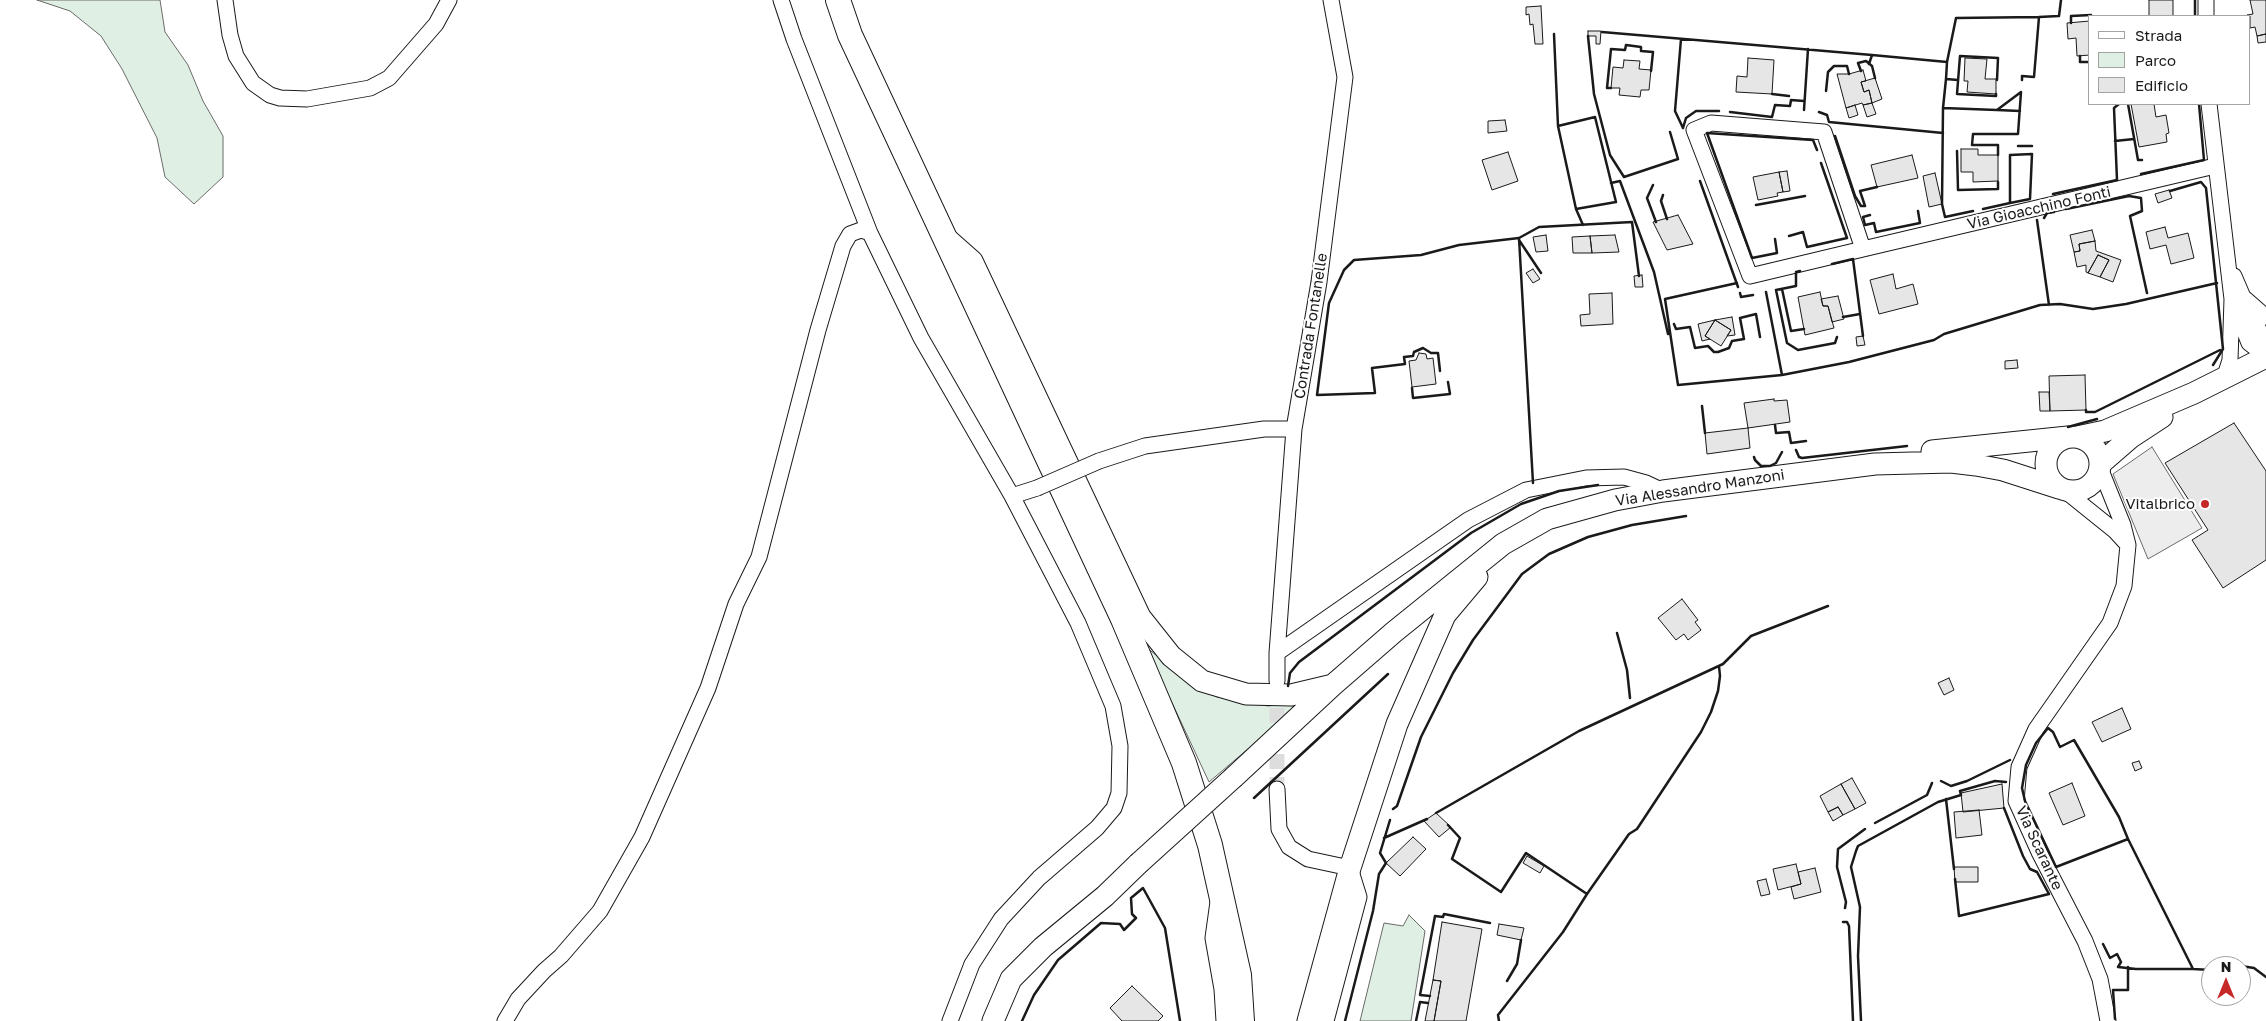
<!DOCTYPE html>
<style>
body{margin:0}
#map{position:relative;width:2266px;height:1021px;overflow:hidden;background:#fff;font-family:"Golos Text",sans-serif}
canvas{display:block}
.legend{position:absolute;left:2088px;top:15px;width:162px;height:90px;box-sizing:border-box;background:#fff;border:1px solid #a3a3a3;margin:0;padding:6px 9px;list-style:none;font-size:15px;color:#1a1a1a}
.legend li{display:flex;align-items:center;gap:10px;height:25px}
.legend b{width:25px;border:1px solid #a3a3a3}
.north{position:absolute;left:2201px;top:956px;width:50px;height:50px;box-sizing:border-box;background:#fff;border:1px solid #a3a3a3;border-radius:50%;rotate:0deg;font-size:14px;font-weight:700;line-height:20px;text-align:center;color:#1a1a1a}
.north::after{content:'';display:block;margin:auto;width:18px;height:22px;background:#c62828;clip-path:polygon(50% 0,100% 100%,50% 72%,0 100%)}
</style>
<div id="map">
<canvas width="2266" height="1021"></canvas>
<ul class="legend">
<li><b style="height:6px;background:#fff"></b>Strada</li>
<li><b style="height:14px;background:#e0efe3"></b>Parco</li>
<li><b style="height:14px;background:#e6e6e6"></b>Edificio</li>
</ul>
<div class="north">N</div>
</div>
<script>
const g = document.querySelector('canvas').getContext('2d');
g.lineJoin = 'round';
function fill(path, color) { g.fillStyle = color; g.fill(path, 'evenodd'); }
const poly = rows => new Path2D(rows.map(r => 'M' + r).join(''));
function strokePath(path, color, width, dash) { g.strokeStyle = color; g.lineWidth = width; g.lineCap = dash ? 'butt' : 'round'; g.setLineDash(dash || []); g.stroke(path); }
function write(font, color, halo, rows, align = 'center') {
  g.font = font + ' "Golos Text",sans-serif'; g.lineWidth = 4; g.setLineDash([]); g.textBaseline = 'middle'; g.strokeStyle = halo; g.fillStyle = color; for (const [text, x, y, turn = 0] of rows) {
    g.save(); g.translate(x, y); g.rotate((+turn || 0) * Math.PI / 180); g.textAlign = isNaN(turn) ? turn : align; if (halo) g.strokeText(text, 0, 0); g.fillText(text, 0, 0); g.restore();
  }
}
const green = poly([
 [37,0,160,0,165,32,188,65,203,101,223,136,223,177,194,204,165,177,157,138,122,69,101,36,70,11,37,0],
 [1146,647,1182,676,1217,697,1268,706,1293,703,1295,709,1209,782,1146,647],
 [1409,915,1425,931,1411,1021,1360,1021,1384,923,1403,926,1409,915]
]);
const parking = poly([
 [2152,447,2202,528,2148,559,2113,474,2152,447]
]);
const building = poly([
 [2149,0,2173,0,2173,16,2149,16,2149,0],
 [2250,0,2266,0,2266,34,2257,36,2255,27,2250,28,2250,16,2247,15,2253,14,2250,0],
 [1541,6,1543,44,1535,44,1533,24,1530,25,1529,14,1526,15,1526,7,1541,6],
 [2090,21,2090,55,2077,56,2076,38,2068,39,2067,23,2090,21],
 [1588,31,1601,31,1600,44,1596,44,1596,36,1588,36,1588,31],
 [2266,34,2266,42,2258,43,2257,36,2266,34],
 [1748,58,1774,60,1772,94,1736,92,1737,76,1747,77,1748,58],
 [1965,58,1987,59,1985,79,1996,79,1996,94,1967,92,1968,81,1964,81,1965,58],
 [1624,60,1640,61,1639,69,1651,70,1649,90,1641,90,1640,97,1619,95,1620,88,1611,88,1613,67,1623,68,1624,60],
 [1863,70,1866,81,1861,82,1864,92,1869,90,1872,103,1863,105,1862,103,1846,108,1837,74,1849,74,1863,70],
 [1875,78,1882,99,1872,103,1869,90,1864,92,1861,82,1875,78],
 [1872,103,1876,114,1867,117,1863,105,1872,103],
 [2131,104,2154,104,2156,117,2166,115,2169,133,2166,134,2167,142,2139,147,2131,104],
 [1855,105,1858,115,1849,118,1846,108,1855,105],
 [1505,120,1507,131,1488,133,1488,121,1505,120],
 [1961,149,1978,149,1978,155,1998,155,1998,181,1973,182,1973,172,1961,172,1961,149],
 [1508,152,1518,181,1492,190,1482,160,1508,152],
 [1912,155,1918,178,1877,187,1871,165,1912,155],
 [1787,171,1790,191,1783,192,1779,172,1787,171],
 [1779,172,1783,192,1777,193,1778,196,1758,200,1753,177,1779,172],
 [1935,173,1942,204,1929,207,1923,176,1935,173],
 [2169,190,2172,198,2158,203,2155,194,2169,190],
 [1678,215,1693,244,1667,250,1653,222,1678,215],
 [2165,227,2168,238,2188,233,2194,258,2171,264,2166,245,2150,249,2146,232,2165,227],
 [2092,230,2095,241,2079,244,2080,251,2074,252,2070,235,2092,230],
 [1546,235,1548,251,1536,252,1533,237,1546,235],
 [1615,235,1619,252,1592,253,1590,236,1615,235],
 [1590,236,1592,253,1573,253,1572,237,1590,236],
 [2095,241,2096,251,2121,260,2113,282,2100,277,2109,260,2098,255,2088,273,2086,272,2086,265,2077,267,2074,252,2080,251,2079,244,2095,241],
 [2098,255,2109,260,2100,277,2088,273,2098,255],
 [1533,269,1540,279,1533,283,1526,273,1533,269],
 [1893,274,1896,289,1913,284,1918,304,1879,314,1870,280,1893,274],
 [1642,275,1643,287,1635,287,1634,276,1642,275],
 [1820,292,1823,306,1828,306,1834,328,1805,335,1798,297,1820,292],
 [1612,293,1613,324,1581,326,1580,315,1590,314,1589,294,1612,293],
 [1838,296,1844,319,1832,322,1828,306,1823,306,1821,299,1838,296],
 [1732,317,1735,335,1727,336,1731,330,1715,320,1732,317],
 [1715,320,1705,336,1710,339,1702,341,1698,324,1715,320],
 [1715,320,1731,330,1721,346,1705,336,1715,320],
 [1863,336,1865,345,1857,346,1856,337,1863,336],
 [1419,353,1426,354,1427,359,1433,358,1436,384,1412,387,1409,361,1416,360,1419,353],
 [2017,360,2018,368,2005,369,2005,361,2017,360],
 [2085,375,2086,410,2050,411,2049,376,2085,375],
 [2039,392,2049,392,2050,411,2040,411,2039,392],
 [1774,399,1774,401,1787,400,1790,422,1748,428,1744,403,1774,399],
 [2234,423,2266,471,2266,560,2223,588,2192,540,2208,530,2165,463,2234,423],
 [1748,428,1750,448,1707,454,1705,433,1748,428],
 [1682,599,1698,620,1695,622,1701,630,1688,640,1684,634,1676,640,1658,618,1682,599],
 [1949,678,1954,690,1944,695,1938,683,1949,678],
 [2122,708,2131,729,2102,742,2092,722,2122,708],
 [2139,761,2142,768,2135,771,2132,763,2139,761],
 [1852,778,1866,803,1855,809,1841,784,1852,778],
 [2072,783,2085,816,2063,825,2049,793,2072,783],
 [1841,784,1855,809,1843,815,1838,807,1828,812,1820,796,1841,784],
 [2002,784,2004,808,1963,812,1961,793,2002,784],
 [1838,807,1843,815,1833,821,1828,812,1838,807],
 [1979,810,1982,835,1956,838,1954,812,1979,810],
 [1436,813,1451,827,1439,837,1424,821,1436,813],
 [1413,837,1426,849,1400,876,1386,863,1413,837],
 [1527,856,1544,866,1540,873,1523,863,1527,856],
 [1796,864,1801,884,1778,890,1773,869,1796,864],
 [1954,867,1978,867,1978,882,1955,882,1954,867],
 [1815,868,1821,892,1794,899,1791,887,1801,884,1798,872,1815,868],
 [1766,879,1770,894,1761,896,1757,881,1766,879],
 [1442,922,1482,929,1466,1021,1434,1021,1441,981,1433,980,1442,922],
 [1499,924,1524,928,1521,940,1497,935,1499,924],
 [1433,980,1441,981,1434,1021,1425,1021,1433,980],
 [1132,986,1163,1016,1158,1021,1122,1021,1110,1008,1132,986]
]);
const minorTunnel = poly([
 [1277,685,1277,789]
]);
const minor = poly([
 [225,0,230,35,236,56,253,83,270,95,280,98,307,99,370,88,389,78,436,24,449,0],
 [781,0,794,39,870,233],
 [2206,16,2206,0],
 [2209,104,2232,299,2230,360,2224,379],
 [1863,249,1824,132,1711,123,1694,130,1750,276,1863,249,2215,166],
 [2234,276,2243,297,2266,317],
 [2246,303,2263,338,2266,355],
 [2234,305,2249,343,2266,356],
 [1099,461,1145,446,1264,429,1294,429],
 [2100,468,2123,525,2128,545,2124,586,2110,623,2036,729,2019,767,2016,801,2039,852,2085,941,2100,979,2108,1021],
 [2064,490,2115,531,2127,544],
 [1012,496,1037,488],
 [1277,653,1468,520,1526,490,1586,478,1624,477,1646,483,1663,491],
 [1277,681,1277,653,1294,429,1319,282,1345,77,1331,0],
 [1277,789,1279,829,1289,847,1308,859,1350,868,1359,897,1326,1021],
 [505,1021,518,999,544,971,561,956,600,911,642,837,708,688,736,604,759,557,818,330,843,246,850,234,861,230,870,233,921,338,1012,496,1078,623,1113,706,1120,746,1119,793,1114,808,1097,828,1039,878,1001,919,972,964,950,1021]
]);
const secondary = poly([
 [946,238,972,261,1140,617,1171,656,1202,681,1246,694,1291,695,1333,685],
 '2046 464a27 27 0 1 1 54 0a27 27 0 1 1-54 0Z',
 [2077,437,2105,431,2194,393,2266,357],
 [1932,451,2068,437],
 [2100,464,2130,438,2162,417],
 [1234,777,1333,685,1394,632,1503,544,1547,519,1615,500,1663,491,1875,464,1951,462,1976,465,2003,470,2059,488],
 [1221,902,1216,938,1225,989,1227,1021],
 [993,1021,1011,979,1043,947,1105,896,1138,864],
 [1308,1021,1350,868,1397,724,1445,615,1477,577]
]);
const primary = poly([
 [838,0,850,35,1123,619,1184,763,1210,845,1239,975,1242,1021]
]);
const minorBridge = poly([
 [1037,488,1099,461]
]);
const secondaryBridge = poly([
 [1138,864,1234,777]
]);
const wall = poly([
 [2195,16,2195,0],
 [2071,23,2071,16,2091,15],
 [1602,32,1872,55],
 [1554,34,1558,126,1576,209,1583,225],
 [1588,36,1594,94,1610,155,1624,177,1678,159,1670,132],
 [1681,39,1675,111,1683,128],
 [2080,56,2080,62,2090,62],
 [1869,64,1872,55,1947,62],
 [1861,71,1858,63,1866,61,1872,66,1875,78],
 [1946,79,1947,62,1956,18,2039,17],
 [1958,80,1946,79,1943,108,1997,110,2021,92],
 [2022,80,2022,76,2034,77,2039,17,2059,16,2061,0],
 [1611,88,1607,88,1611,49,1625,50,1626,45,1641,47,1641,51,1653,52,1651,71],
 [1826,91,1828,72,1834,66,1847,66,1849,74],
 [1772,94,1789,96],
 [1996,94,1996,96,1957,94,1960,56,1998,58,1997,80],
 [2128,104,2138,160,2142,160],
 [1943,108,1942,204,1945,217,1973,211],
 [1804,110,1808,49],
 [1997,110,2020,111],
 [1730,112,1772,117,1775,105,1790,106,1791,100,1804,101],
 [1819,112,1827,115,1829,122,1943,133],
 [1558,126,1595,117,1616,202,1576,209],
 [1683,128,1686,118,1696,111,1719,111],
 [1835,136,1855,196,1861,206,1865,206],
 [2115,141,2134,139],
 [2018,146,2032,146],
 [1957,151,1958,190,1998,189,1998,182],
 [1998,155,1998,145,1972,145,1973,134,2018,134,2021,92],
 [2141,174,2204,160,2199,104],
 [1700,181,1738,287],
 [1611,183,1620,181,1654,272,1668,334],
 [1653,185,1647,198,1656,222],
 [2170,191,2201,182,2206,188,2223,349,2213,365],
 [2053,194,2117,180,2114,108,2119,104],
 [1663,195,1661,201,1667,219],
 [1756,205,1805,196],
 [1865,206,1860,191,1877,187],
 [1983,209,2010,203,2030,199,2032,154,2010,155,2010,203],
 [2066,209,2129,196,2141,198,2142,211,2130,216,2147,293],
 [1870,215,1863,217,1865,225,1874,223,1876,232,1920,223,1918,211],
 [2044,218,2047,213,2054,212],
 [2037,220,2049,305],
 [1539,227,1632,222,1639,276],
 [1789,236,1803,232,1807,247,1847,238,1821,163],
 [1519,238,1533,483],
 [1775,239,1777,253,1752,258,1707,133,1813,140,1817,150],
 [1519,240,1541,273],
 [1832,264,1853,259,1863,336],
 [1800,271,1796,272,1796,286,1776,290,1787,343,1798,350,1835,343,1837,337],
 [1737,283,1665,299,1678,385,1782,375,1766,292],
 [1782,289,1791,331,1804,329],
 [1740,293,1741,297,1753,295],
 [1843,317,1860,314],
 [1674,324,1676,329,1690,327,1695,348,1708,346,1714,352,1718,352,1729,348,1732,341,1744,339,1740,318,1756,314,1760,337],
 [1440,371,1438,353,1431,353,1423,348,1414,352,1413,356,1404,357,1405,364,1372,368,1375,393,1317,395,1329,303,1344,270,1354,260,1421,255,1459,245,1519,238,1539,227],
 [1782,375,1849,362,1934,340,1944,334,2040,305,2060,304,2093,309,2126,304,2217,283],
 [1412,388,1413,398,1450,394,1448,382],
 [1702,406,1705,433],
 [2086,410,2086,412,2095,412,2220,350],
 [1775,425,1776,433,1789,432,1791,443,1806,441],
 [2068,427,2097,419],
 [1796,450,1799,457,1802,458,1907,446],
 [1754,457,1755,460,1761,466,1770,466,1776,463,1782,452],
 [1617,633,1627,670,1630,698],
 [1288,686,1290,673,1299,662,1471,533,1521,504,1559,491,1598,485],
 [2048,728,2053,732,2060,747,2074,740,2119,817,2128,839,2056,867,2025,801,2022,788,2026,765,2036,743,2048,728],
 [1941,781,1951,786,1967,781,2010,760],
 [1254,798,1388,674],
 [1946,799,1954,869],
 [1393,809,1397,806,1421,737,1453,673,1473,640,1522,574,1549,554,1588,537,1632,525,1686,516],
 [1436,813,1579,731,1723,664,1751,636,1828,606],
 [1875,823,1927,795,1932,783],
 [1448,825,1460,838,1452,859,1501,892,1526,853,1587,894,1563,932,1498,1015,1499,1021],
 [1384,838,1427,819],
 [2128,839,2193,969,2211,970],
 [1955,879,1959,916,2049,894,2037,872,2030,869,2023,856,2004,808],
 [1587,894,1629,834,1637,829,1701,732,1711,712,1718,691,1720,676,1719,666],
 [1845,908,1846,902,1837,867,1838,849,1865,829],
 [1843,922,1847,922,1849,926,1853,1021],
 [2103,944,2110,958,2117,954,2121,962,2118,967,2136,969,2193,969],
 [2241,966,2254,968,2266,977],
 [1507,981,1517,964,1521,940],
 [1430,996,1420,995,1435,916,1443,917,1444,914,1490,923],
 [2115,1019,2113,990,2128,990,2128,967],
 [1022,1021,1034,995,1058,960,1101,923,1120,924,1124,930,1136,918,1132,914,1131,898,1143,888,1165,928,1180,1021],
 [1345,1021,1373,911,1379,874,1386,863,1380,853,1390,820],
 [1416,1021,1420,1002,1428,1003],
 [1861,1021,1858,956,1860,907,1851,867,1856,851,1858,846,1938,802,1961,795,1960,791,1995,781,2006,782]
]);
const markers = [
 [2205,504,5,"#c62828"]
];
const streetNames = [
 ["Via Gioacchino Fonti",2039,208,-13],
 ["Contrada Fontanelle",1311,326,-81],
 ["Via Alessandro Manzoni",1700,488,-9],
 ["Via Scarante",2039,848,65]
];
const poiNames = [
 ["Vitalbrico",2195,504]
];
fill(green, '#e0efe3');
strokePath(green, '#6a6a6a', 1);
fill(parking, '#ededed');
strokePath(parking, '#6a6a6a', 1);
fill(building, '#e6e6e6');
strokePath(building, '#1a1a1a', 1);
strokePath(minorTunnel, '#ddd', 15, [15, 8]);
strokePath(minor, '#1a1a1a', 17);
strokePath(secondary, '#1a1a1a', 23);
strokePath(primary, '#1a1a1a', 26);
strokePath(minor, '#fff', 15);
strokePath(secondary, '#fff', 21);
strokePath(primary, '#fff', 24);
strokePath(minorBridge, '#1a1a1a', 17, []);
strokePath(secondaryBridge, '#1a1a1a', 23, []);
strokePath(minorBridge, '#fff', 15);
strokePath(secondaryBridge, '#fff', 21);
strokePath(wall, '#1a1a1a', 2.5);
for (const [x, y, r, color] of markers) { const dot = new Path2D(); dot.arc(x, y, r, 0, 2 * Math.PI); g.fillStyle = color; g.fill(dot); strokePath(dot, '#fff', 2); }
write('15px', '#1a1a1a', '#fff', streetNames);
write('15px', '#1a1a1a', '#fff', poiNames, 'right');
</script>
